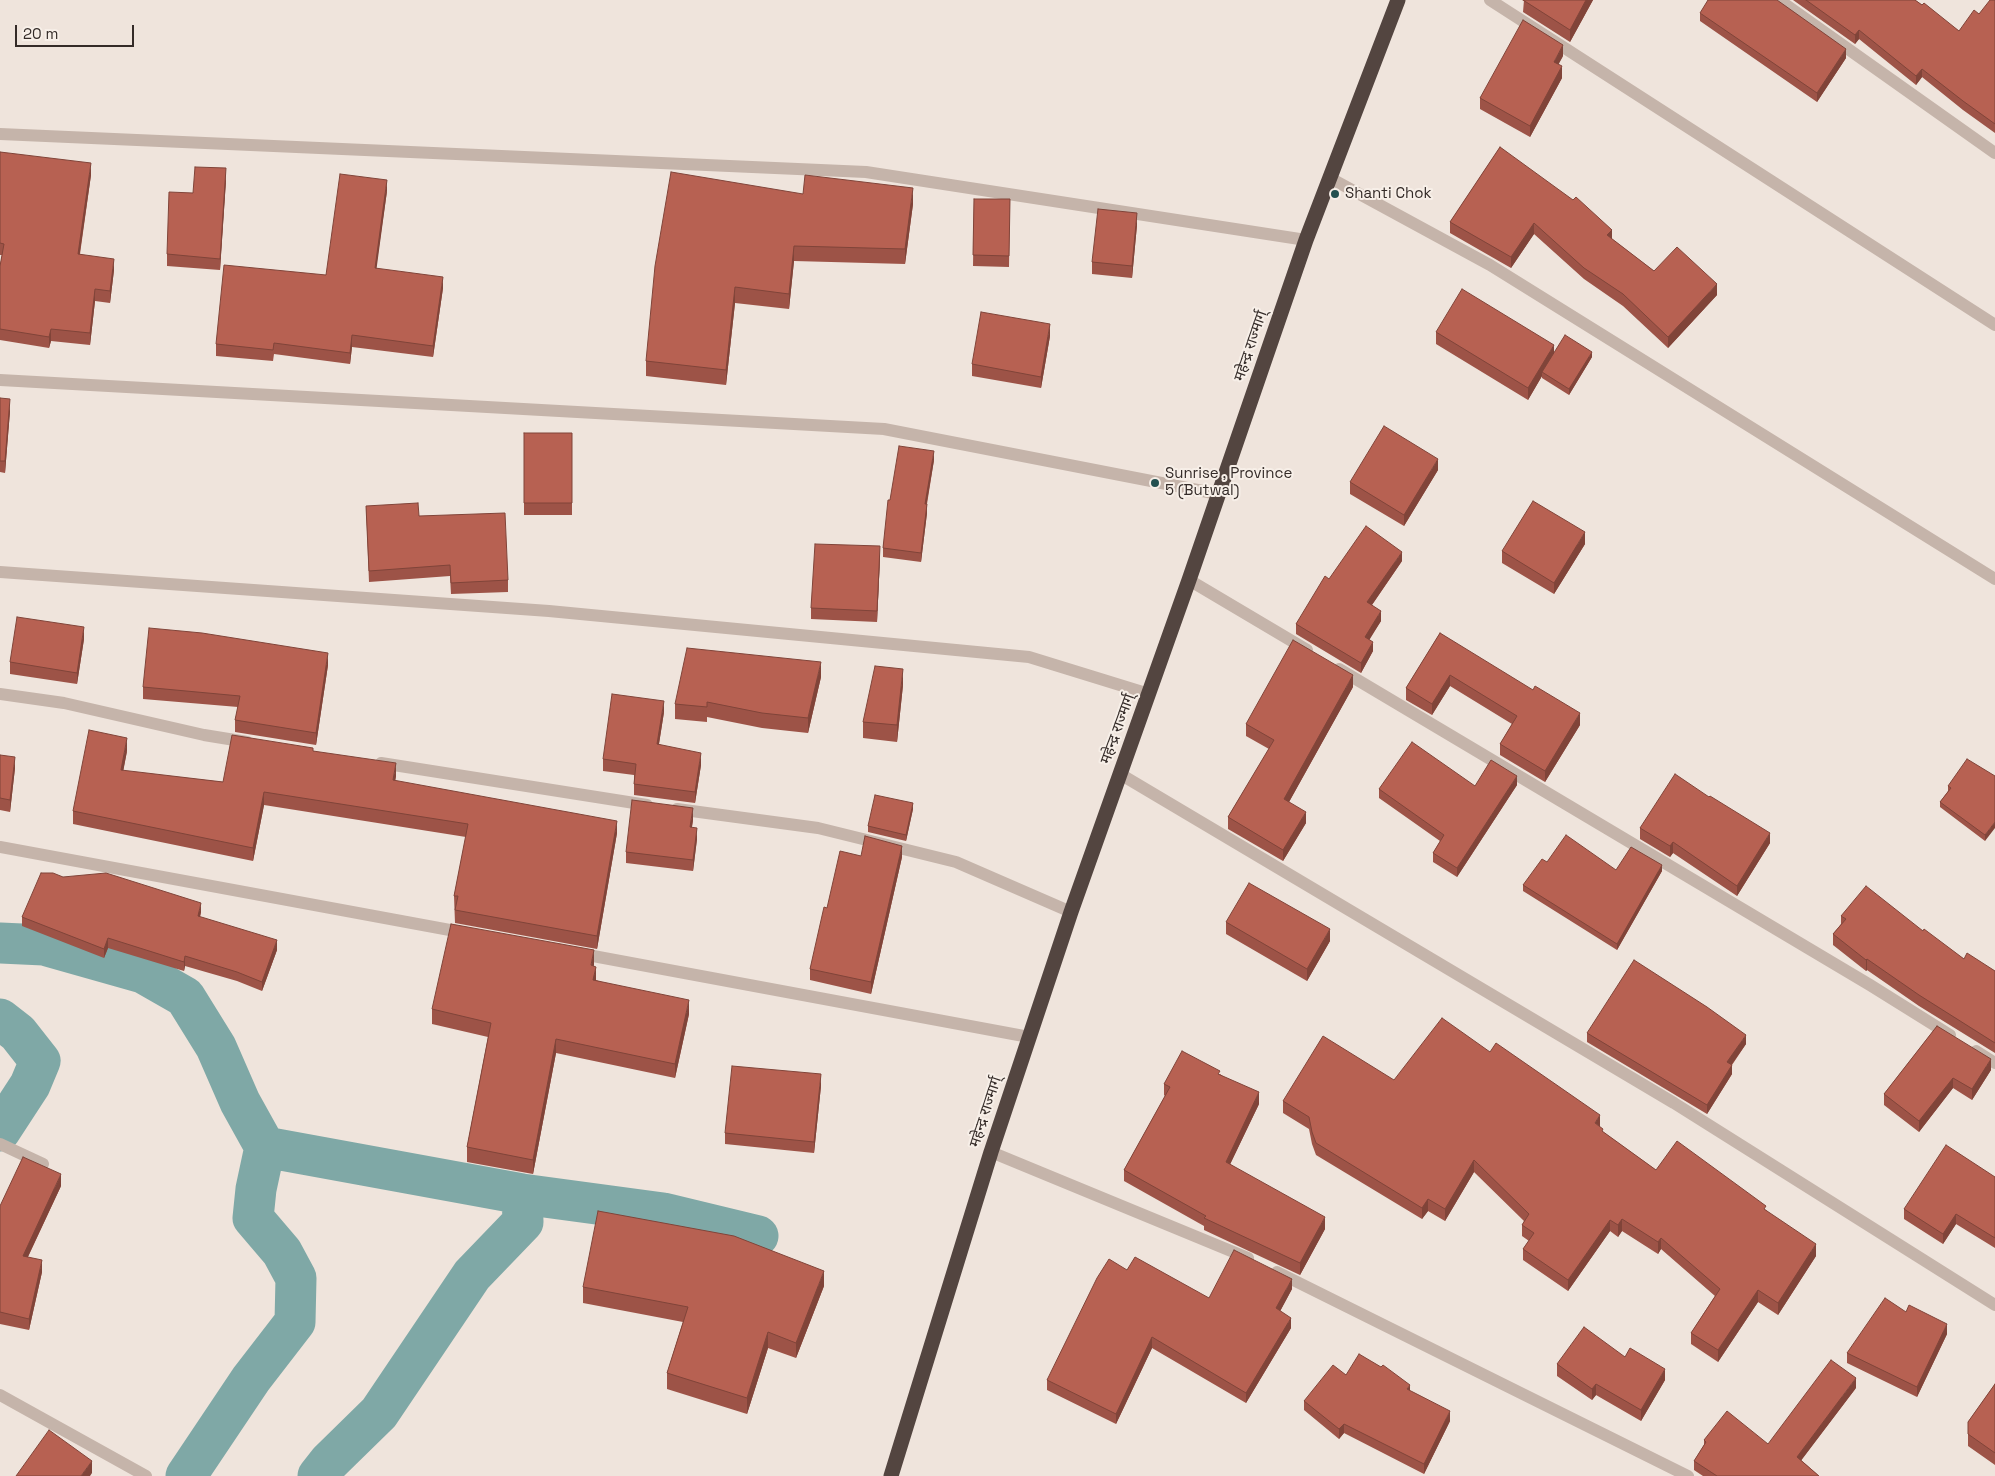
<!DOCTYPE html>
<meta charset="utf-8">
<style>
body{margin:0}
#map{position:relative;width:1995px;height:1476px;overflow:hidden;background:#efe4dc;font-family:"Space Grotesk",sans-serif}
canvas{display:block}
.scale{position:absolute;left:15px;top:25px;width:119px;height:22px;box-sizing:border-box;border:2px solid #342b28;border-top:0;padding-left:6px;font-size:15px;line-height:18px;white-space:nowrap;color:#342b28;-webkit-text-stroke:4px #f7efe8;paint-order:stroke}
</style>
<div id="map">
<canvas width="1995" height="1476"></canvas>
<div class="scale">20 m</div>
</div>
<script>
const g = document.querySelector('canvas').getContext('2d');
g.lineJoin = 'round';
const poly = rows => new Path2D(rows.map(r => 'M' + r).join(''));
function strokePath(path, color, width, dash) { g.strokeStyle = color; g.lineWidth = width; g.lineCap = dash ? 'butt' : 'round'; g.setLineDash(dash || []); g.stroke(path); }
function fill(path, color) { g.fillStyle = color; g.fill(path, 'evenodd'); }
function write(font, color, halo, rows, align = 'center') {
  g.font = font + ' "Space Grotesk","Noto Sans Devanagari",sans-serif'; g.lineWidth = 4; g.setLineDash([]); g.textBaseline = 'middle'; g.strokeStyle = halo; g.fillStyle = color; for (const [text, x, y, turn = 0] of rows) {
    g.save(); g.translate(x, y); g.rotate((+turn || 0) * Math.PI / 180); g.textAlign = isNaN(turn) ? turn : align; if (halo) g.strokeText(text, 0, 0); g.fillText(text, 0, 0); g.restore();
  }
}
const canal = poly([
 [0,943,44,945,143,973,185,997,216,1047,240,1102,265,1147,522,1194,663,1213,758,1236],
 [0,1019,18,1033,40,1061,30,1085,0,1131],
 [186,1476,251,1379,295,1322,296,1278,282,1252,253,1218,256,1189,265,1147],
 [318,1476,329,1462,379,1413,472,1275,523,1222,522,1194]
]);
const minor = poly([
 [1490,0,1995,325],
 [1779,0,1995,153],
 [0,134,866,172,1306,240],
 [1330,178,1490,265,1995,579],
 [0,380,884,429,1218,494],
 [0,572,549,611,1029,657,1149,694],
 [1189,580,1307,650],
 [1339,669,1870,985,1950,1035],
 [0,694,64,703,204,735,247,742],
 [381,763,647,805],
 [1120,774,1674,1103,1995,1305],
 [677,809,818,828,956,862,1071,912],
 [0,847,466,933],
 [577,953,1029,1037],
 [1976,1051,1995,1063],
 [0,1144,43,1164],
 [991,1152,1248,1258],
 [1277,1272,1688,1476],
 [0,1395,146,1476]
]);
const highway = poly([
 [891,1476,991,1152,1071,912,1189,580,1306,240,1398,0]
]);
const wall = poly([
 [1524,0,1593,0,1570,42,1523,12],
 [1793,0,1915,0,1959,31,1995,0,1995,133,1963,110,1922,77,1916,85,1859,39,1855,44],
 [1700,13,1846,58,1817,102,1700,21],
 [1563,56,1558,64,1562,78,1530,137,1480,109,1480,98],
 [1500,147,1612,239,1654,271,1717,295,1668,348,1623,306,1584,279,1534,234,1511,268,1450,233,1450,222],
 [0,152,91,175,80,254,114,270,110,303,95,301,90,345,51,341,49,348,0,340,0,266,2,255,0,255],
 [226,180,220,270,167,266,167,254,193,193],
 [387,191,376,268,443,288,433,357,352,347,350,364,274,354,273,361,216,356,216,344,326,275],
 [803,194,913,204,905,264,794,261,789,309,735,303,726,385,646,376,646,361],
 [974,199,1010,199,1009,267,973,266],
 [1137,225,1132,278,1092,274,1092,262],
 [1436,332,1554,353,1592,357,1569,395,1542,378,1542,376,1528,400,1436,344],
 [1050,336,1041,388,972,376,972,364],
 [0,398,10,411,5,473,0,472],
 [524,433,572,433,572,515,524,515],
 [934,460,927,504,927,513,921,562,883,557,883,548,890,500],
 [1438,470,1404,526,1350,494,1350,482],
 [366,506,419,516,508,580,508,592,451,594,450,576,369,582],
 [1585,544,1554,594,1502,563,1502,551],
 [880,558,877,622,811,619,811,608],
 [1402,561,1372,605,1381,621,1369,639,1373,651,1361,673,1296,634,1296,624,1329,579],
 [1440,633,1580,725,1545,782,1500,755,1500,744,1512,724,1450,686,1432,715,1406,700,1406,688],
 [84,639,77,684,10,674,10,662],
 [328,665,316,745,235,732,235,720,238,707,143,699,143,687],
 [821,677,808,733,762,728,707,717,707,722,675,719,675,704],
 [903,685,897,742,863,738,863,722],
 [1353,687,1289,802,1306,823,1283,861,1228,829,1228,817,1269,749,1246,736,1246,724],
 [664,712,659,744,701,765,695,803,634,795,634,775,603,771,603,759],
 [127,751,123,771,223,782,313,751,396,776,395,781,617,833,597,949,455,923,454,896,466,837,264,805,253,861,73,824,73,811],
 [0,755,15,768,10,812,0,810],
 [1995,776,1985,841,1940,807,1940,802,1948,791,1948,786],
 [1517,785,1457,877,1433,862,1433,853,1440,841,1379,798,1379,789],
 [1709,797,1770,843,1737,896,1673,853,1670,857,1640,839,1640,828],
 [913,809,906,841,868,832,868,826],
 [693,820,692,827,697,839,693,871,626,863,626,852],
 [861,856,902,857,871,994,810,980,810,969,827,908],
 [1547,862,1616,870,1662,871,1617,950,1523,891,1523,885],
 [63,877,201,912,200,917,277,950,262,991,237,981,185,966,184,971,108,948,104,958,22,926,22,917],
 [1841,916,1923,931,1964,959,1995,971,1995,1053,1919,1006,1867,970,1866,971,1833,945,1833,934,1841,924],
 [1226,922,1330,941,1307,981,1226,934],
 [593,966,596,980,689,1014,675,1078,556,1053,533,1174,467,1162,467,1147,488,1037,432,1024,432,1009],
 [1937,1026,1991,1070,1972,1100,1953,1088,1919,1132,1884,1105,1884,1094],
 [1587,1033,1746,1044,1732,1065,1732,1074,1707,1114,1587,1042],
 [1490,1052,1600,1127,1603,1132,1656,1170,1766,1210,1816,1256,1778,1315,1758,1302,1718,1362,1691,1344,1691,1333,1715,1296,1661,1249,1658,1254,1622,1231,1618,1237,1610,1231,1568,1291,1523,1260,1523,1249,1529,1241,1522,1236,1522,1225,1524,1221,1474,1172,1445,1221,1428,1211,1422,1219,1316,1155,1312,1144,1309,1129,1283,1113,1283,1101,1394,1080],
 [1220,1074,1259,1104,1230,1164,1325,1229,1300,1275,1204,1230,1204,1226,1124,1181,1124,1170,1165,1096,1164,1095,1164,1084],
 [821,1086,814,1153,725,1144,725,1133],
 [1995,1177,1995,1248,1956,1224,1943,1244,1904,1219,1904,1209],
 [61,1186,28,1257,42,1272,29,1330,0,1324,0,1206],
 [1127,1270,1209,1298,1292,1289,1280,1311,1291,1328,1246,1403,1152,1348,1116,1424,1047,1390,1047,1380],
 [824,1286,796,1358,768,1348,747,1414,667,1389,667,1373,683,1322,583,1303,583,1287],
 [1906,1312,1947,1334,1917,1397,1847,1363,1847,1353],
 [1625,1357,1665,1380,1641,1421,1596,1395,1592,1400,1557,1376,1557,1364],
 [1346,1375,1410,1391,1450,1421,1424,1474,1344,1433,1339,1439,1304,1410,1304,1401],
 [1995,1384,1995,1465,1968,1446,1968,1422],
 [1856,1388,1801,1460,1819,1476,1703,1476,1694,1470,1694,1461,1704,1445,1704,1440,1768,1444]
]);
const shadedWall = poly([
 [1586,0,1593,0,1570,42,1570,30],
 [1859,30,1859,39,1855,44,1855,35],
 [1563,45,1563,56,1554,73,1554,62],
 [1846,49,1846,58,1817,102,1817,93],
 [1562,66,1562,78,1530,137,1530,126],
 [1922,69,1922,77,1916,85,1916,76],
 [91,163,91,175,78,265,78,254],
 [226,168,226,180,220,270,220,259],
 [387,180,387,191,375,280,375,268],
 [913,188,913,204,905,264,905,249],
 [1137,213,1137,225,1132,278,1132,266],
 [1534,223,1534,234,1511,268,1511,257],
 [1612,230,1612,241,1607,235],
 [794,246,794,261,789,309,789,294],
 [114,259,114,270,110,303,110,291],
 [443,277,443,288,433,357,433,346],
 [1717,284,1717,295,1668,348,1668,337],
 [735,287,735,303,726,385,726,370],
 [95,289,95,301,90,345,90,333],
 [1050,324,1050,336,1041,388,1041,377],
 [51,329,51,341,49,348,49,337],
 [352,335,352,347,350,364,350,353],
 [1554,345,1554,357,1542,372,1542,376,1528,400,1528,388],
 [1592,352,1592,357,1569,395,1569,389],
 [10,399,10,411,5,473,5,461],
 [934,451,934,460,925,513,925,504],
 [1438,459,1438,470,1404,526,1404,515],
 [927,504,927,513,921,562,921,553],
 [1585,532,1585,544,1554,594,1554,583],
 [880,546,880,558,877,622,877,611],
 [1402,552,1402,561,1367,612,1367,602],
 [1381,611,1381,621,1365,647,1365,637],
 [84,627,84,639,77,684,77,673],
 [1373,642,1373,651,1361,673,1361,663],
 [328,653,328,665,316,745,316,733],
 [821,662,821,677,808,733,808,718],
 [903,669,903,685,897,742,897,725],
 [1353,675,1353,687,1284,811,1284,799],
 [1450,675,1450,686,1432,715,1432,704],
 [664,701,664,712,657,756,657,744],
 [1580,713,1580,725,1545,782,1545,771],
 [127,738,127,751,121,783,121,770],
 [701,753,701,765,695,803,695,792],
 [15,757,15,768,10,812,10,800],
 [396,763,396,776,393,793,393,780],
 [1517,776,1517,785,1457,877,1457,868],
 [264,792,264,805,253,861,253,848],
 [913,803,913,809,906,841,906,835],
 [693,808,693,820,690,838,690,827],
 [1306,812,1306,823,1283,861,1283,850],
 [617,821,617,833,597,949,597,936],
 [1995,822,1995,828,1985,841,1985,835],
 [697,828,697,839,693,871,693,860],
 [1770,833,1770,843,1737,896,1737,886],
 [1673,842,1673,853,1670,857,1670,846],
 [902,846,902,857,871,994,871,982],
 [1662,865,1662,871,1617,950,1617,944],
 [201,903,201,912,198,925,198,916],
 [1330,929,1330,941,1307,981,1307,969],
 [108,938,108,948,104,958,104,949],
 [277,940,277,950,262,991,262,982],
 [594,950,594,965,591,980,591,965],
 [185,956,185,966,184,971,184,962],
 [1867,959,1867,970,1866,971,1866,960],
 [596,967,596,981,593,980],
 [689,1000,689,1014,675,1078,675,1064],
 [1746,1035,1746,1044,1727,1071,1727,1062],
 [556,1039,556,1053,533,1174,533,1160],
 [1991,1059,1991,1070,1972,1100,1972,1089],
 [1732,1065,1732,1074,1707,1114,1707,1105],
 [821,1074,821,1086,814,1153,814,1142],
 [1953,1078,1953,1088,1919,1132,1919,1121],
 [1259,1092,1259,1104,1226,1173,1226,1162],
 [1600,1115,1600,1127,1595,1123],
 [1474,1160,1474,1172,1445,1221,1445,1209],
 [61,1174,61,1186,23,1267,23,1256],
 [1428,1199,1428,1211,1422,1219,1422,1208],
 [1956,1214,1956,1224,1943,1244,1943,1234],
 [1325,1217,1325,1229,1300,1275,1300,1263],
 [1622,1219,1622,1231,1618,1237,1618,1225],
 [1610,1220,1610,1231,1568,1291,1568,1280],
 [1661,1238,1661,1249,1658,1254,1658,1242],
 [1816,1244,1816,1256,1778,1315,1778,1303],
 [42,1260,42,1272,29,1330,29,1319],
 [824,1271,824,1286,796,1358,796,1343],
 [1292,1279,1292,1289,1276,1319,1276,1308],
 [1758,1290,1758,1302,1718,1362,1718,1350],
 [1291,1318,1291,1328,1246,1403,1246,1393],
 [1947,1324,1947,1334,1917,1397,1917,1387],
 [768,1332,768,1348,747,1414,747,1398],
 [1152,1337,1152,1348,1116,1424,1116,1414],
 [1665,1369,1665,1380,1641,1421,1641,1410],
 [1856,1378,1856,1388,1797,1466,1797,1457],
 [1596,1384,1596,1395,1592,1400,1592,1389],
 [1410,1385,1410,1394,1407,1389],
 [1450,1411,1450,1421,1424,1474,1424,1464],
 [1344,1424,1344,1433,1339,1439,1339,1429],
 [92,1461,92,1473,90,1476,81,1476]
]);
const building = poly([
 [1523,0,1586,0,1570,30,1523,0],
 [1708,0,1777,0,1846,49,1817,93,1700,13,1708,0],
 [1806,0,1915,0,1922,5,1924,3,1959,31,1974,10,1979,14,1990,0,1995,0,1995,124,1963,101,1922,69,1916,76,1859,30,1855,35,1806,0],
 [1523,20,1563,45,1554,62,1562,66,1530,126,1480,98,1523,20],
 [1500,147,1573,200,1576,197,1612,230,1607,235,1654,271,1677,247,1717,284,1668,337,1623,294,1584,268,1534,223,1511,257,1450,222,1500,147],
 [0,152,91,163,78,254,114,259,110,291,95,289,90,333,51,329,49,337,0,329,0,266,4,244,0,243,0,152],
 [195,167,226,168,220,259,167,254,169,192,193,193,195,167],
 [671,172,803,194,805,175,913,188,905,249,794,246,789,294,735,287,726,370,646,361,655,266,671,172],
 [340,174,387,180,375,268,443,277,433,346,352,335,350,353,274,343,273,350,216,344,224,265,326,275,340,174],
 [974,199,1010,199,1009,256,973,255,974,199],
 [1098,209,1137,213,1132,266,1092,262,1098,209],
 [1462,289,1554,345,1528,388,1436,332,1462,289],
 [981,312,1050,324,1041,377,972,364,981,312],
 [1565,335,1592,352,1569,389,1542,372,1565,335],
 [0,398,10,399,5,461,0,461,0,398],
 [1384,426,1438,459,1404,515,1350,482,1384,426],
 [524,433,572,433,572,503,524,503,524,433],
 [899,446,934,451,925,504,927,504,921,553,883,548,888,500,890,500,899,446],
 [1533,501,1585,532,1554,583,1502,551,1533,501],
 [418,503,419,516,505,513,508,580,451,583,450,565,369,571,366,506,418,503],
 [1366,526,1402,552,1367,602,1381,611,1365,637,1373,642,1361,663,1296,624,1325,576,1329,579,1366,526],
 [815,544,880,546,877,611,811,608,815,544],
 [17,617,84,627,77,673,10,662,17,617],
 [149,628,202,633,328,653,316,733,235,720,240,696,143,687,149,628],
 [1440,633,1533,690,1535,686,1580,713,1545,771,1500,744,1517,716,1450,675,1432,704,1406,688,1440,633],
 [1293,640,1353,675,1284,799,1306,812,1283,850,1228,817,1274,740,1246,724,1293,640],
 [687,648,821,662,808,718,762,713,707,702,707,707,675,704,687,648],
 [875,666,903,669,897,725,863,722,875,666],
 [612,694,664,701,657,744,701,753,695,792,634,784,636,764,603,759,612,694],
 [89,730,127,738,121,770,223,782,232,735,313,748,313,751,396,763,393,780,617,821,597,936,455,910,458,896,454,896,468,824,264,792,253,848,73,811,89,730],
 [1412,742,1475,786,1491,760,1517,776,1457,868,1433,853,1444,835,1379,789,1412,742],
 [0,755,15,757,10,800,0,798,0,755],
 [1967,759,1995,776,1995,822,1985,835,1940,802,1951,788,1948,786,1967,759],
 [1675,774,1709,797,1710,796,1770,833,1737,886,1673,842,1670,846,1640,828,1675,774],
 [875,795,913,803,906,835,868,826,875,795],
 [632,800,693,808,690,827,697,828,693,860,626,852,632,800],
 [1566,835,1616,870,1631,847,1662,865,1617,944,1523,885,1542,859,1547,862,1566,835],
 [865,836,902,846,871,982,810,969,824,907,827,908,840,851,861,856,865,836],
 [41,873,53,873,63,877,106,873,201,903,198,916,277,940,262,982,237,972,185,956,184,962,108,938,104,949,22,917,41,873],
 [1249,883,1330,929,1307,969,1226,922,1249,883],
 [1866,886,1923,931,1924,929,1964,959,1967,953,1995,971,1995,1043,1919,995,1867,959,1866,960,1833,934,1846,919,1841,916,1866,886],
 [451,924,594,950,591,965,596,967,593,980,689,1000,675,1064,556,1039,533,1160,467,1147,491,1023,432,1009,451,924],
 [1634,960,1707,1007,1746,1035,1727,1062,1732,1065,1707,1105,1587,1033,1634,960],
 [1442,1018,1490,1052,1496,1043,1600,1115,1595,1123,1603,1129,1602,1131,1656,1170,1677,1141,1766,1206,1764,1209,1816,1244,1778,1303,1758,1290,1718,1350,1691,1333,1720,1289,1661,1238,1658,1242,1622,1219,1618,1225,1610,1220,1568,1280,1523,1249,1534,1233,1522,1225,1529,1214,1474,1160,1445,1209,1428,1199,1422,1208,1316,1143,1312,1132,1309,1117,1283,1101,1323,1036,1394,1080,1442,1018],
 [1937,1026,1991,1059,1972,1089,1953,1078,1919,1121,1884,1094,1937,1026],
 [1182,1051,1220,1071,1218,1074,1259,1092,1226,1162,1325,1217,1300,1263,1204,1218,1206,1216,1124,1170,1170,1087,1164,1084,1182,1051],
 [732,1066,821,1074,814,1142,725,1133,732,1066],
 [1946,1145,1995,1177,1995,1238,1956,1214,1943,1234,1904,1209,1946,1145],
 [23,1157,61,1174,23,1256,42,1260,29,1319,0,1312,0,1206,23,1157],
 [598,1211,734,1236,824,1271,796,1343,768,1332,747,1398,667,1373,688,1307,583,1287,598,1211],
 [1234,1250,1292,1279,1276,1308,1291,1318,1246,1393,1152,1337,1116,1414,1047,1380,1097,1278,1109,1259,1127,1270,1135,1257,1209,1298,1234,1250],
 [1885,1298,1906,1312,1909,1305,1947,1324,1917,1387,1847,1353,1885,1298],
 [1584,1327,1625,1357,1630,1348,1665,1369,1641,1410,1596,1384,1592,1389,1557,1364,1584,1327],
 [1359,1354,1381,1367,1383,1365,1410,1385,1407,1389,1450,1411,1424,1464,1344,1424,1339,1429,1304,1401,1333,1365,1346,1375,1359,1354],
 [1831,1360,1856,1378,1797,1457,1819,1476,1717,1476,1694,1461,1706,1442,1704,1440,1727,1411,1768,1444,1831,1360],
 [1995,1384,1995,1453,1968,1434,1968,1422,1995,1384],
 [49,1430,92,1461,81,1476,16,1476,49,1430]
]);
const markers = [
 [1335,194,5,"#23504f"],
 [1155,483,5,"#23504f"]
];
const poiNames = [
 ["Shanti Chok",1345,194],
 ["Sunrise , Province",1165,474],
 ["5 (Butwal)",1165,491]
];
const streetNames = [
 ["महेन्द्र राज्मार्ग्",1251,346,-71],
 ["महेन्द्र राज्मार्ग्",1118,729,-70],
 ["महेन्द्र राज्मार्ग्",986,1112,-72]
];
strokePath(canal, '#7fa8a6', 41);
strokePath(minor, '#c5b4aa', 12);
strokePath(highway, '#534540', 15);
fill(wall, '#9d5347');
fill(shadedWall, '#804439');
fill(building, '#b76152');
strokePath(building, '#804439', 1);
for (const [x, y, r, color] of markers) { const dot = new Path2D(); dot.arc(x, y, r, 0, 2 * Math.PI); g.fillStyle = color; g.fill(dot); strokePath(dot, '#f7efe8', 2); }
write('15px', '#342b28', '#f7efe8', poiNames, 'left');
write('15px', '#342b28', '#f7efe8', streetNames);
</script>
